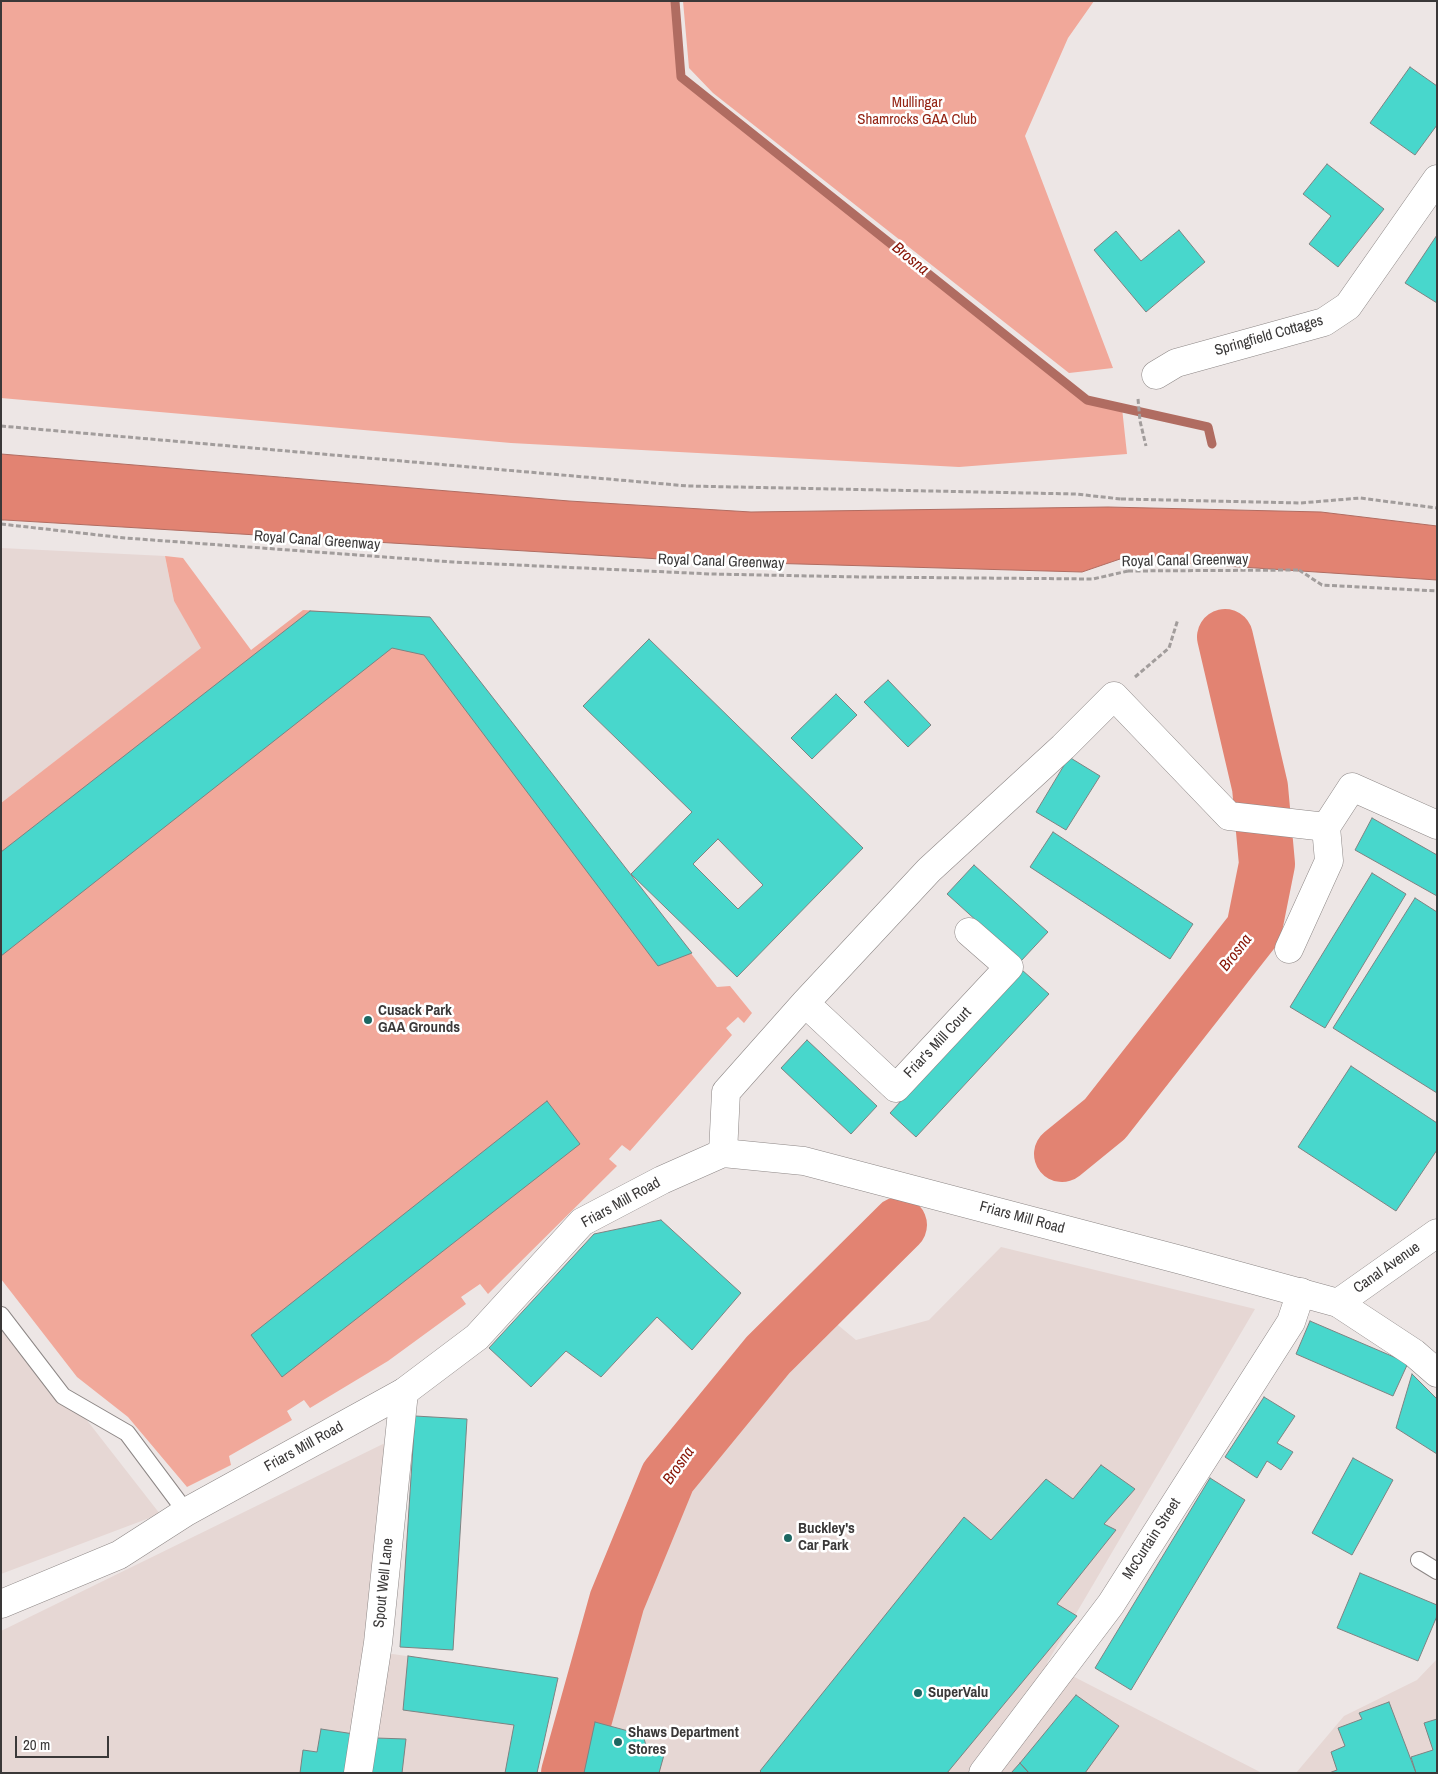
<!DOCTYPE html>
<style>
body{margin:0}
#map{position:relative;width:1438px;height:1774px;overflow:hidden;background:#ede6e5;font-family:"Archivo Narrow",sans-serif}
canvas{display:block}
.frame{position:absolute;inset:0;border:2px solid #3a3838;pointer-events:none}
.scale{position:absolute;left:15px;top:1736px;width:94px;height:22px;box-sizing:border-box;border:2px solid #3a3838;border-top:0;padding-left:6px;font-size:15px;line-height:18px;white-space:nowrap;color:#3a3838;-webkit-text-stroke:4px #fff;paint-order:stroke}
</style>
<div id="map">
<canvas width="1438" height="1774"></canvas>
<div class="frame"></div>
<div class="scale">20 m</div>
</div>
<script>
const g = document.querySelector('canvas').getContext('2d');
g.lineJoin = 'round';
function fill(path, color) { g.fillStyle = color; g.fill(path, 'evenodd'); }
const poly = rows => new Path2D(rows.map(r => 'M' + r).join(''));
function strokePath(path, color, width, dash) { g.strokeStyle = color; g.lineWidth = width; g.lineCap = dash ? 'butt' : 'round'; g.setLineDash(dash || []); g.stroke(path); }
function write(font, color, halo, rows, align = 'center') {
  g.font = font + ' "Archivo Narrow",sans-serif'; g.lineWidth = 5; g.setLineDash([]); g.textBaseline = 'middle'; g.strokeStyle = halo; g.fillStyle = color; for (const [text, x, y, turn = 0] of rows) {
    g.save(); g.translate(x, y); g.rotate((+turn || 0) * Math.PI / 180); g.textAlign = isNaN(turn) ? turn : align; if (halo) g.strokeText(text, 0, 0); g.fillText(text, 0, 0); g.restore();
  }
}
const built = poly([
 [1,548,165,556,174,601,202,648,1,803],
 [1001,1247,1255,1309,1047,1663,1262,1773,580,1773,598,1696,650,1557,708,1447,821,1311,856,1340,929,1320],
 [1,1310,160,1514,1,1574],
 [385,1443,365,1650,558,1678,537,1773,1,1773,1,1631],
 [1437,1659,1437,1773,1296,1773,1344,1716,1417,1680]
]);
const green = poly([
 [1,1,675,1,681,77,1087,400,1122,408,1127,454,959,467,511,443,1,398],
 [683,1,1094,1,1068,38,1025,136,1113,368,1069,373,713,93,689,68],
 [165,556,183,558,251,650,303,610,430,617,717,987,730,986,752,1013,744,1023,738,1017,726,1028,732,1035,630,1151,622,1145,609,1159,617,1166,488,1294,480,1284,461,1297,466,1304,388,1361,310,1408,304,1400,287,1411,292,1420,229,1456,231,1465,187,1487,128,1417,77,1377,1,1279,1,803,201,648,174,601]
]);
const water = poly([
 [1,454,569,501,751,512,1108,507,1321,512,1437,526,1437,580,1120,559,1082,572,694,561,5,520,1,520,1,454]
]);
const stream = poly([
 [675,1,681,77,1087,400,1208,427,1212,444]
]);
const river = poly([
 [1062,1154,1105,1119,1254,929,1267,864,1260,787,1225,637],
 [569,1773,617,1601,668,1477,768,1355,899,1225]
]);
const building = poly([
 [1410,67,1437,86,1437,125,1415,155,1370,123,1410,67],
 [1327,164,1384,209,1338,267,1309,244,1331,216,1303,194,1327,164],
 [1179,230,1205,262,1146,312,1094,250,1116,231,1141,261,1179,230],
 [1437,235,1437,303,1405,283,1437,235],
 [310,611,430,617,692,953,658,966,424,655,392,648,1,956,1,852,310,611],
 [649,639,863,848,737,977,631,874,692,812,583,706,649,639],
 [718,839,763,885,738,909,693,864,718,839],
 [888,680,931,725,908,747,864,702,888,680],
 [836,694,857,715,812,759,791,738,836,694],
 [1069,757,1100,776,1066,830,1036,812,1069,757],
 [1372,818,1437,855,1437,896,1355,850,1372,818],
 [1053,832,1193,924,1170,959,1030,867,1053,832],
 [974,865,1048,932,1021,961,947,894,974,865],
 [1372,873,1406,894,1325,1028,1290,1007,1372,873],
 [1415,898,1437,912,1437,1093,1333,1028,1415,898],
 [1022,970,1049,994,916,1137,890,1113,1022,970],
 [807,1040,877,1106,851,1134,781,1068,807,1040],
 [1351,1066,1437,1123,1437,1150,1396,1211,1298,1147,1351,1066],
 [547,1101,580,1144,282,1377,251,1335,547,1101],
 [661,1220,741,1293,692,1350,657,1317,601,1377,566,1351,531,1387,489,1348,594,1234,661,1220],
 [1310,1321,1408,1363,1393,1396,1296,1354,1310,1321],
 [1412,1374,1437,1399,1437,1454,1396,1428,1412,1374],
 [1264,1397,1295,1416,1277,1443,1293,1452,1281,1470,1267,1461,1257,1478,1225,1457,1264,1397],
 [415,1416,467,1419,453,1650,400,1647,415,1416],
 [1353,1458,1393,1480,1352,1555,1312,1533,1353,1458],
 [1101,1465,1135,1489,1104,1524,1116,1530,1057,1604,1077,1616,947,1773,762,1773,760,1771,964,1517,991,1540,1046,1479,1073,1499,1101,1465],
 [1210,1478,1245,1500,1131,1690,1095,1668,1210,1478],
 [1360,1573,1437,1605,1437,1616,1418,1661,1337,1628,1360,1573],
 [408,1656,558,1678,537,1773,505,1773,514,1725,403,1710,408,1656],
 [1076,1695,1119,1726,1085,1773,1029,1773,1020,1763,1076,1695],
 [1389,1702,1416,1773,1329,1773,1337,1770,1331,1752,1345,1746,1338,1728,1362,1719,1359,1713,1389,1702],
 [1437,1719,1437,1773,1416,1773,1411,1757,1433,1750,1424,1723,1437,1719],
 [595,1722,643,1735,647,1749,664,1755,659,1773,584,1773,595,1722],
 [321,1729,354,1734,348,1773,300,1773,303,1750,317,1752,321,1729],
 [376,1738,406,1739,402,1773,371,1773,376,1738],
 [1020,1763,1029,1773,1011,1773,1020,1763]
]);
const path = poly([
 [1138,399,1140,421,1146,446],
 [1,426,688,486,1076,494,1121,499],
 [1301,503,1360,498,1437,508],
 [1,524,125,538,453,562,711,574,862,577,1093,579,1128,571],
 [1299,570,1322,585,1437,591],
 [1135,677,1169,648,1178,619]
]);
const service = poly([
 [1,1315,63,1396,127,1433,186,1512],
 [1419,1560,1437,1571]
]);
const minor = poly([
 [1156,375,1176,363,1324,322,1348,306,1437,179],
 [1289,949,1329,861,1326,827],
 [805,1003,896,1088,1009,967,969,932],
 [723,1153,726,1092,805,1003,929,870,1063,747,1114,696,1229,816,1326,827,1352,787,1437,825],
 [1338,1303,1437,1233],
 [358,1773,378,1643,404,1392],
 [983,1773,1111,1604,1291,1322,1301,1292]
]);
const tertiary = poly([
 [1,1604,119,1555,186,1512,404,1392,477,1337,582,1222,662,1180,723,1153,804,1161,1181,1260,1338,1303,1414,1353,1437,1373]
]);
const pathBridge = poly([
 [1121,499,1301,503],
 [1128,571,1299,570]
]);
const markers = [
 [368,1020,5,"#1c6762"],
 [788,1538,5,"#1c6762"],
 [918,1693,5,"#1c6762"],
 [618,1742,5,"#1c6762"]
];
const parkNames = [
 ["Mullingar",917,103],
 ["Shamrocks GAA Club",917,120]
];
const streetNames = [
 ["Springfield Cottages",1269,336,-16],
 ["Royal Canal Greenway",317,541,4],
 ["Royal Canal Greenway",1185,561,-1],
 ["Royal Canal Greenway",721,562,2],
 ["Friar's Mill Court",938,1043,-47],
 ["Friars Mill Road",621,1203,-29],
 ["Friars Mill Road",1022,1218,15],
 ["Canal Avenue",1387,1268,-35],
 ["Friars Mill Road",304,1447,-29],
 ["McCurtain Street",1152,1539,-57],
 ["Spout Well Lane",384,1583,-84]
];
const poiNames = [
 ["Cusack Park",378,1011],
 ["GAA Grounds",378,1028],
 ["Buckley's",798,1529],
 ["Car Park",798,1546],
 ["SuperValu",928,1693],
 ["Shaws Department",628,1733],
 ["Stores",628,1750]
];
const waterNames = [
 ["Brosna",910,259,39],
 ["Brosna",1236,953,-52],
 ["Brosna",679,1466,-55]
];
fill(built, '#e6d7d4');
fill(green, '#f1a89a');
fill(water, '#e28372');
strokePath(water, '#b06c61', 1);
strokePath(stream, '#b06c61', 9);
strokePath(river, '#e28372', 56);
fill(building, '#48d7cc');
strokePath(building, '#7d8382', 1);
strokePath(service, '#8d8786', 18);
strokePath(minor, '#8d8786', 29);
strokePath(tertiary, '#8d8786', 29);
strokePath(path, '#a29d9c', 3, [5, 2.5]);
strokePath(service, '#fff', 16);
strokePath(minor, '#fff', 28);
strokePath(tertiary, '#fff', 28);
strokePath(pathBridge, '#a29d9c', 3, [5, 2.5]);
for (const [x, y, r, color] of markers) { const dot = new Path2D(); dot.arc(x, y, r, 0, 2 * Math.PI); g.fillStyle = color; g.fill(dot); strokePath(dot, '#fff', 2); }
write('15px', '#942414', '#fff', parkNames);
write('15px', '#3a3838', '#fff', streetNames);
write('bold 15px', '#3a3838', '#fff', poiNames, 'left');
write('italic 16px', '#871405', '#fff', waterNames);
</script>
